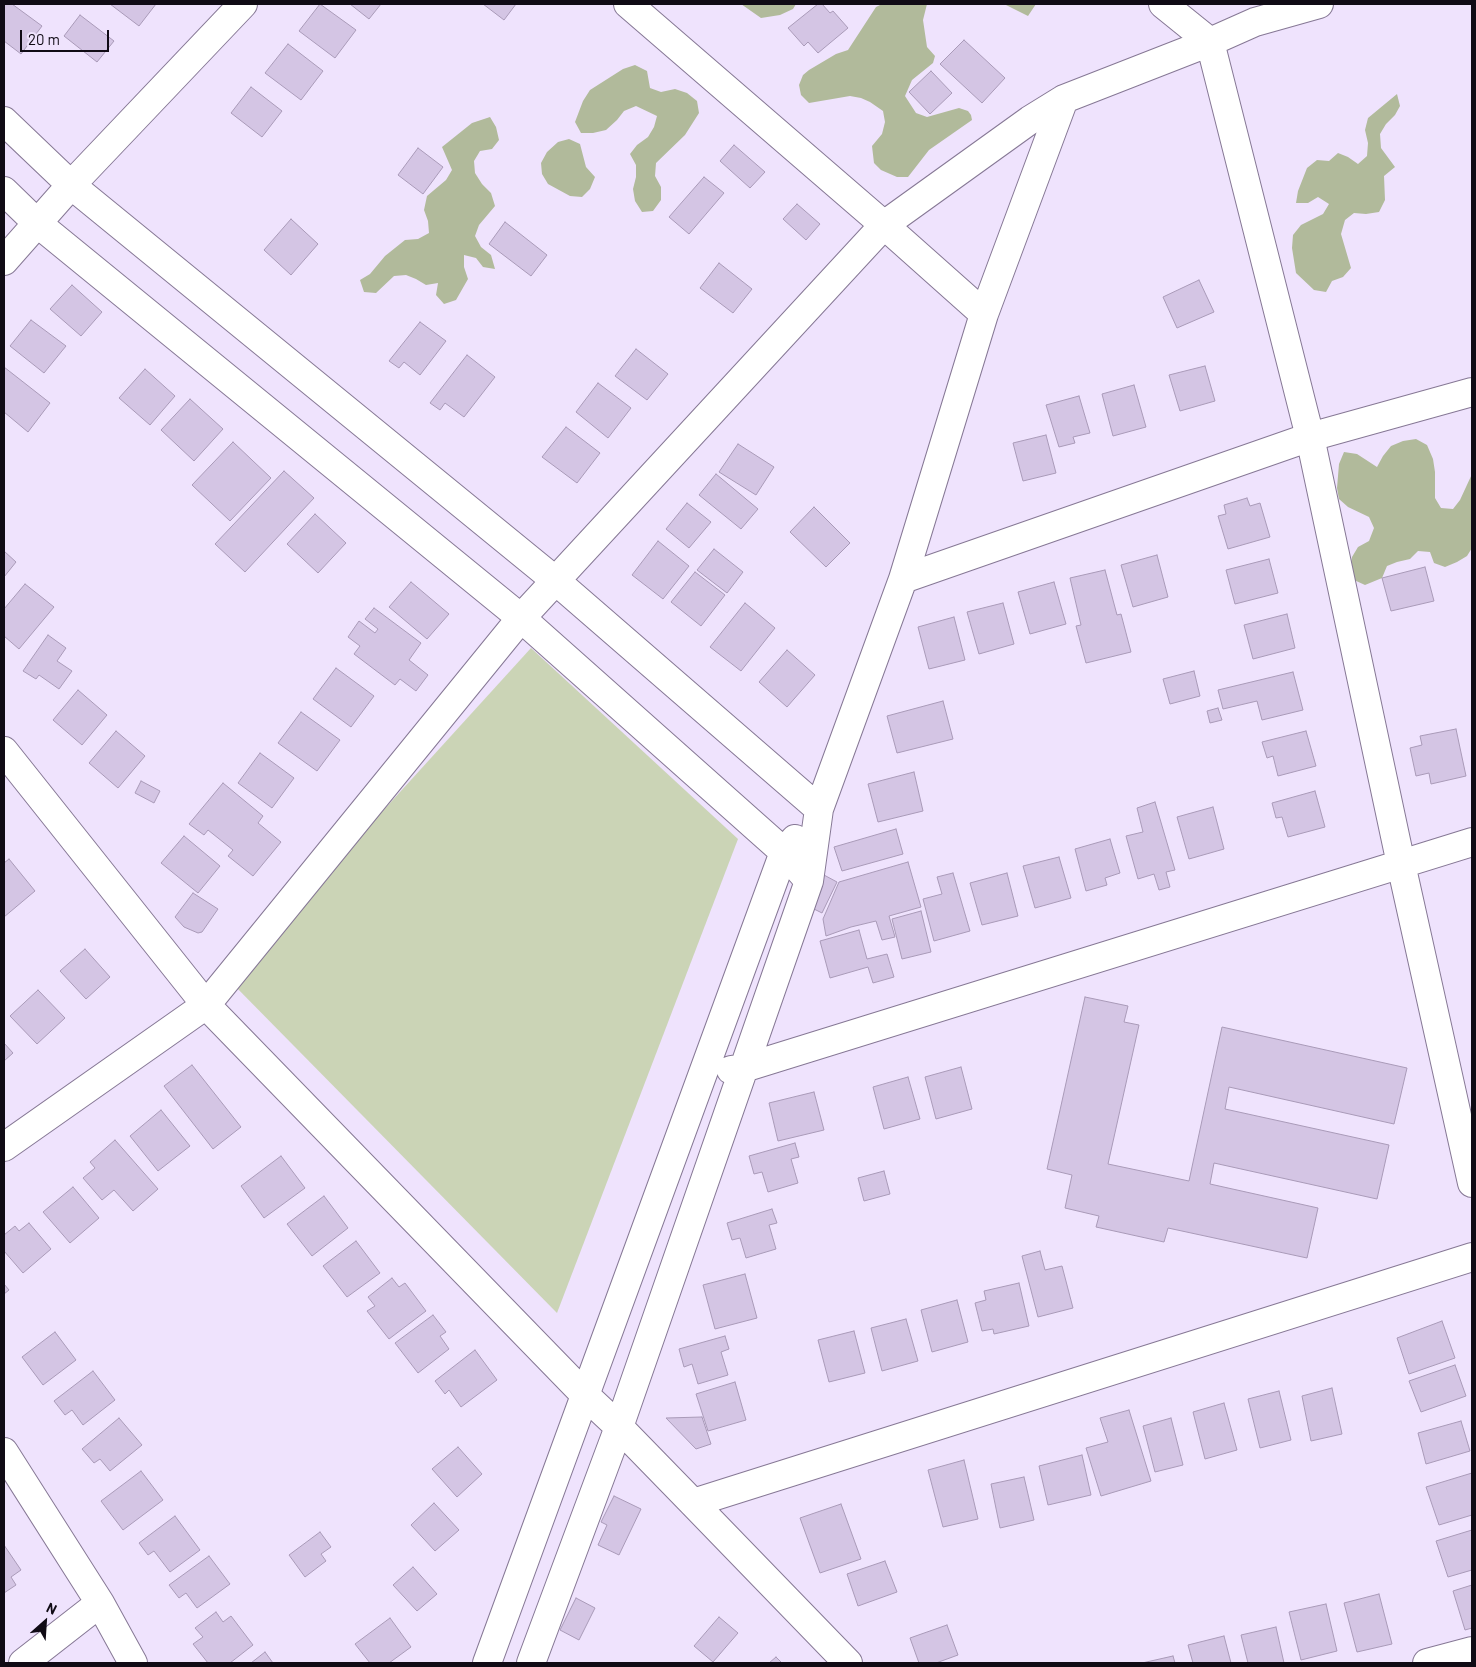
<!DOCTYPE html>
<style>
body{margin:0}
#map{position:relative;width:1476px;height:1667px;overflow:hidden;background:#efe3fd;font-family:Barlow,sans-serif}
canvas{display:block}
.frame{position:absolute;inset:0;border:5px solid #100b15;pointer-events:none}
.north{position:absolute;left:20px;top:1597px;width:50px;height:50px;-webkit-text-stroke:4px #efe3fd;paint-order:stroke;rotate:26deg;font-size:14px;font-weight:700;line-height:20px;text-align:center;color:#100b15}
.north::after{content:'';display:block;margin:auto;width:18px;height:22px;background:#100b15;clip-path:polygon(50% 0,100% 100%,50% 72%,0 100%)}
.scale{position:absolute;left:20px;top:30px;width:89px;height:22px;box-sizing:border-box;border:2px solid #100b15;border-top:0;padding-left:6px;font-size:15px;line-height:18px;white-space:nowrap;color:#100b15;-webkit-text-stroke:4px #efe3fd;paint-order:stroke}
</style>
<div id="map">
<canvas width="1476" height="1667"></canvas>
<div class="frame"></div>
<div class="north">N</div>
<div class="scale">20 m</div>
</div>
<script>
const g = document.querySelector('canvas').getContext('2d');
g.lineJoin = 'round';
function fill(path, color) { g.fillStyle = color; g.fill(path, 'evenodd'); }
const poly = rows => new Path2D(rows.map(r => 'M' + r).join(''));
function strokePath(path, color, width, dash) { g.strokeStyle = color; g.lineWidth = width; g.lineCap = dash ? 'butt' : 'round'; g.setLineDash(dash || []); g.stroke(path); }
const green = poly([
 [531,648,738,839,557,1313,229,980]
]);
const forest = poly([
 [741,4,796,4,793,9,780,15,761,18],
 [882,4,927,4,923,20,927,47,935,56,933,63,912,80,905,96,916,113,927,117,959,108,968,111,971,115,972,120,929,150,908,177,897,177,881,170,874,163,872,146,882,134,885,122,883,111,870,102,861,98,850,96,809,103,801,95,799,85,803,75,809,70,836,54,848,50,876,7],
 [1004,4,1036,4,1028,16],
 [635,65,647,71,650,88,661,92,675,89,687,93,697,101,699,113,685,135,656,163,655,176,661,187,661,200,653,211,642,212,635,201,633,189,636,177,636,165,630,154,637,145,648,137,654,127,657,116,636,106,624,111,617,120,606,130,593,133,581,133,575,122,583,101,590,90,623,69],
 [1397,94,1400,106,1395,115,1386,124,1380,134,1381,148,1395,167,1384,176,1385,200,1379,212,1366,214,1354,213,1345,220,1341,234,1351,268,1343,277,1332,281,1326,292,1314,290,1296,273,1292,248,1293,235,1301,225,1323,214,1329,204,1318,197,1308,203,1296,203,1298,191,1307,168,1317,160,1329,161,1338,153,1348,157,1358,164,1367,156,1368,143,1365,130,1368,118],
 [490,117,496,127,499,140,492,149,480,151,474,161,475,173,482,184,491,193,495,206,479,225,475,236,481,247,491,255,495,269,483,267,476,258,464,255,464,267,468,279,456,300,444,304,436,295,438,283,426,285,416,279,406,275,394,276,376,293,364,292,360,280,370,274,385,256,405,240,418,239,429,233,428,221,424,210,427,196,446,180,452,170,442,147,472,123],
 [569,139,580,144,586,167,595,177,590,189,582,197,570,196,548,184,542,174,541,163,547,152,558,142],
 [1416,439,1427,445,1433,459,1435,472,1435,498,1441,508,1453,509,1460,500,1472,474,1472,548,1467,556,1457,562,1445,567,1434,563,1430,552,1418,551,1410,559,1397,562,1387,566,1382,578,1365,585,1354,580,1350,568,1352,557,1358,547,1369,541,1374,528,1369,517,1348,507,1339,499,1337,488,1339,464,1344,452,1357,454,1377,467,1383,456,1391,446,1403,441]
]);
const building = poly([
 [4,4,12,4,42,26,21,54,4,41,4,4],
 [110,4,156,4,139,26,110,4],
 [320,4,356,30,335,58,299,31,320,4],
 [350,4,381,4,369,19,350,4],
 [483,4,516,4,504,20,483,4],
 [818,4,822,4,830,13,833,11,848,28,818,53,808,42,804,46,788,28,818,4],
 [80,15,114,41,97,62,64,36,80,15],
 [964,40,1005,78,982,103,940,64,964,40],
 [288,44,323,71,301,100,265,73,288,44],
 [931,71,952,93,930,114,909,92,931,71],
 [251,87,282,111,262,137,231,113,251,87],
 [734,145,765,172,750,188,720,161,734,145],
 [418,148,443,167,423,194,398,175,418,148],
 [704,177,724,193,689,234,669,217,704,177],
 [797,204,820,224,806,240,783,219,797,204],
 [291,219,318,244,291,275,264,250,291,219],
 [505,222,547,255,531,276,489,244,505,222],
 [719,263,752,289,733,313,700,288,719,263],
 [1199,280,1214,312,1177,328,1163,297,1199,280],
 [72,285,102,312,81,336,50,309,72,285],
 [31,320,66,346,44,373,10,346,31,320],
 [420,322,446,341,420,375,404,362,399,368,389,361,420,322],
 [636,349,668,374,647,400,615,376,636,349],
 [467,355,495,377,464,417,445,403,440,410,430,403,467,355],
 [1205,366,1215,401,1180,411,1169,375,1205,366],
 [4,367,50,403,28,432,4,412,4,367],
 [145,369,175,396,150,425,119,398,145,369],
 [598,383,631,408,608,438,576,412,598,383],
 [1134,385,1146,427,1113,436,1102,394,1134,385],
 [1079,396,1090,433,1073,437,1075,443,1059,447,1046,405,1079,396],
 [190,399,223,429,194,461,161,430,190,399],
 [566,427,600,453,577,483,542,457,566,427],
 [1046,435,1056,473,1023,481,1013,443,1046,435],
 [233,442,271,478,230,521,192,485,233,442],
 [738,444,774,467,756,495,719,472,738,444],
 [284,471,314,498,245,572,215,544,284,471],
 [716,474,758,509,741,529,699,495,716,474],
 [1247,498,1250,506,1260,503,1270,537,1228,549,1218,516,1226,514,1224,505,1247,498],
 [687,503,711,522,689,548,666,529,687,503],
 [814,507,850,543,826,567,790,532,814,507],
 [315,514,346,543,318,573,287,544,315,514],
 [658,541,689,566,663,599,632,575,658,541],
 [714,549,743,572,727,593,697,570,714,549],
 [4,551,16,562,4,577,4,551],
 [1157,555,1168,597,1133,607,1121,565,1157,555],
 [1269,559,1278,593,1235,604,1226,570,1269,559],
 [1425,567,1434,601,1391,611,1382,578,1425,567],
 [1105,570,1117,615,1121,614,1131,652,1086,663,1076,626,1081,625,1070,578,1105,570],
 [695,572,725,595,701,626,671,602,695,572],
 [411,582,449,614,427,639,389,607,411,582],
 [1054,582,1066,624,1030,634,1018,592,1054,582],
 [25,584,54,607,19,649,4,636,4,609,25,584],
 [745,603,775,628,741,671,710,647,745,603],
 [1003,603,1014,644,979,654,967,612,1003,603],
 [374,608,421,643,409,660,428,675,416,691,400,679,395,685,354,654,360,646,348,637,359,621,375,633,378,629,365,619,374,608],
 [1287,614,1295,648,1253,659,1244,625,1287,614],
 [954,617,965,660,929,669,918,627,954,617],
 [48,635,66,648,57,661,72,671,59,689,39,675,36,679,23,671,48,635],
 [787,650,815,675,787,707,759,682,787,650],
 [336,668,374,696,351,727,313,699,336,668],
 [1194,671,1200,696,1170,704,1163,679,1194,671],
 [1293,672,1303,710,1262,720,1257,701,1223,709,1218,690,1293,672],
 [78,690,107,715,82,745,53,720,78,690],
 [943,701,953,739,897,753,887,716,943,701],
 [1218,708,1222,720,1210,723,1207,711,1218,708],
 [301,712,340,740,317,771,278,743,301,712],
 [1456,729,1466,776,1431,784,1429,773,1416,776,1410,748,1422,745,1420,736,1456,729],
 [116,731,145,756,118,788,89,763,116,731],
 [1306,731,1316,766,1278,776,1273,756,1267,758,1262,742,1306,731],
 [260,753,294,778,272,808,238,783,260,753],
 [914,772,923,811,878,822,868,784,914,772],
 [141,781,160,791,154,803,135,793,141,781],
 [223,783,263,816,258,823,281,842,253,876,228,856,233,850,208,830,204,835,189,824,223,783],
 [1315,791,1325,827,1288,837,1282,817,1276,818,1272,803,1315,791],
 [1155,802,1175,870,1166,872,1170,887,1159,890,1154,874,1138,879,1126,836,1143,832,1137,808,1155,802],
 [1213,807,1224,849,1189,859,1177,817,1213,807],
 [896,829,903,854,842,871,834,847,896,829],
 [184,836,220,866,198,893,161,863,184,836],
 [1110,839,1120,873,1105,878,1107,885,1086,891,1075,849,1110,839],
 [1059,857,1071,898,1035,908,1023,866,1059,857],
 [9,859,35,891,4,917,4,863,9,859],
 [908,862,921,907,889,916,895,937,882,940,876,921,851,927,826,936,823,919,839,882,908,862],
 [953,873,970,931,934,941,923,899,942,894,937,877,953,873],
 [1007,873,1018,916,982,925,970,883,1007,873],
 [824,875,837,882,822,913,808,906,824,875],
 [193,893,218,909,202,932,198,933,184,927,175,917,193,893],
 [921,911,931,952,902,959,892,919,921,911],
 [859,930,867,959,887,954,894,977,873,983,868,967,830,978,820,941,859,930],
 [85,949,110,977,86,999,60,971,85,949],
 [38,990,65,1018,37,1044,10,1016,38,990],
 [1085,997,1128,1006,1124,1022,1139,1025,1108,1164,1189,1181,1222,1027,1407,1068,1394,1124,1229,1087,1225,1109,1389,1145,1377,1199,1214,1163,1210,1184,1318,1208,1307,1258,1168,1228,1164,1242,1096,1227,1099,1216,1065,1208,1072,1175,1047,1169,1085,997],
 [4,1043,13,1053,4,1061,4,1043],
 [192,1065,241,1127,213,1149,164,1086,192,1065],
 [961,1067,972,1109,936,1119,925,1077,961,1067],
 [908,1077,920,1119,884,1129,873,1087,908,1077],
 [814,1092,824,1130,778,1141,769,1103,814,1092],
 [161,1110,190,1146,158,1171,130,1136,161,1110],
 [115,1140,158,1189,133,1211,114,1190,102,1200,83,1178,95,1168,90,1162,115,1140],
 [795,1143,799,1157,791,1159,798,1183,768,1192,762,1172,754,1174,749,1156,795,1143],
 [281,1156,305,1188,264,1218,241,1186,281,1156],
 [884,1171,890,1194,864,1201,858,1178,884,1171],
 [73,1187,99,1218,70,1243,43,1212,73,1187],
 [324,1196,348,1228,312,1256,287,1224,324,1196],
 [772,1209,777,1223,769,1225,776,1249,746,1258,740,1238,732,1240,727,1223,772,1209],
 [29,1223,51,1249,23,1273,4,1251,4,1235,15,1226,19,1231,29,1223],
 [356,1241,380,1273,347,1297,323,1266,356,1241],
 [1040,1251,1045,1270,1062,1266,1073,1308,1038,1317,1022,1256,1040,1251],
 [745,1274,757,1318,715,1329,703,1285,745,1274],
 [392,1278,399,1287,405,1283,426,1311,389,1339,367,1311,375,1306,368,1297,392,1278],
 [1019,1283,1029,1326,994,1334,993,1329,982,1331,975,1303,986,1300,984,1291,1019,1283],
 [4,1284,9,1290,4,1294,4,1284],
 [957,1300,968,1342,932,1352,921,1310,957,1300],
 [433,1315,446,1332,440,1336,449,1349,418,1373,395,1343,433,1315],
 [906,1319,918,1361,882,1371,871,1328,906,1319],
 [1442,1321,1455,1358,1409,1374,1397,1338,1442,1321],
 [854,1331,865,1373,829,1382,818,1340,854,1331],
 [55,1332,76,1360,43,1385,22,1357,55,1332],
 [725,1336,729,1349,721,1352,728,1375,698,1384,692,1364,684,1367,679,1349,725,1336],
 [475,1350,497,1380,461,1407,449,1390,445,1394,435,1381,475,1350],
 [1455,1365,1466,1396,1421,1412,1409,1381,1455,1365],
 [93,1371,115,1400,83,1425,72,1410,65,1415,54,1401,93,1371],
 [735,1382,746,1420,708,1431,696,1394,735,1382],
 [1332,1388,1342,1434,1311,1441,1302,1396,1332,1388],
 [1279,1391,1291,1440,1260,1448,1248,1399,1279,1391],
 [1224,1403,1237,1450,1205,1459,1193,1412,1224,1403],
 [1129,1410,1151,1481,1101,1496,1086,1448,1108,1442,1100,1418,1129,1410],
 [702,1417,711,1444,696,1449,666,1418,702,1417],
 [119,1418,142,1445,110,1471,100,1459,94,1463,82,1449,119,1418],
 [1171,1418,1183,1465,1155,1472,1143,1426,1171,1418],
 [1461,1421,1470,1451,1426,1464,1418,1433,1461,1421],
 [458,1447,482,1474,457,1497,432,1469,458,1447],
 [1082,1455,1091,1495,1048,1505,1039,1466,1082,1455],
 [964,1460,978,1519,943,1527,928,1470,964,1460],
 [141,1471,163,1500,123,1530,101,1501,141,1471],
 [1472,1473,1472,1515,1439,1525,1426,1487,1472,1473],
 [1024,1477,1034,1520,1000,1528,991,1484,1024,1477],
 [614,1496,641,1509,619,1555,598,1545,607,1525,601,1522,614,1496],
 [434,1503,459,1530,435,1551,411,1525,434,1503],
 [841,1504,861,1559,820,1573,800,1518,841,1504],
 [175,1516,200,1550,170,1572,154,1551,148,1555,139,1543,175,1516],
 [1472,1530,1472,1570,1448,1577,1436,1541,1472,1530],
 [320,1532,331,1547,321,1554,326,1561,305,1577,289,1555,320,1532],
 [4,1545,21,1570,11,1577,16,1585,4,1593,4,1545],
 [209,1556,230,1584,197,1608,186,1593,179,1598,169,1585,209,1556],
 [885,1561,897,1592,858,1606,847,1574,885,1561],
 [413,1567,437,1594,417,1611,393,1585,413,1567],
 [1472,1585,1472,1628,1465,1630,1453,1591,1472,1585],
 [1379,1594,1392,1644,1357,1652,1344,1603,1379,1594],
 [576,1598,595,1608,579,1640,560,1630,576,1598],
 [1326,1604,1337,1651,1301,1660,1289,1612,1326,1604],
 [216,1612,223,1622,231,1616,253,1645,230,1663,208,1663,193,1644,203,1637,195,1628,216,1612],
 [719,1617,738,1633,713,1662,694,1646,719,1617],
 [390,1618,411,1647,389,1663,370,1663,355,1644,390,1618],
 [947,1625,958,1655,936,1663,919,1663,910,1638,947,1625],
 [1276,1627,1284,1663,1248,1663,1241,1635,1276,1627],
 [1224,1636,1231,1663,1193,1663,1188,1645,1224,1636],
 [265,1652,273,1663,251,1663,265,1652],
 [1173,1656,1175,1663,1142,1663,1173,1656],
 [776,1657,782,1663,769,1663,776,1657]
]);
const minor = poly([
 [628,4,884,225,984,314],
 [1163,4,1210,42,1310,437,1401,864,1472,1183],
 [4,121,71,185,556,581,819,809],
 [4,191,37,223,521,618,784,852,809,881],
 [4,261,71,185,243,4],
 [903,579,1310,437,1472,392],
 [4,751,206,1005,586,1396,619,1427,693,1503,848,1663],
 [731,1070,744,1068,1472,842],
 [4,1147,206,1005,521,618,884,225,1030,120,1064,99,1210,42,1255,22,1319,4],
 [4,1452,100,1603,133,1663],
 [693,1503,1472,1257],
 [23,1663,100,1603],
 [487,1663,784,852,795,839],
 [531,1663,619,1427,809,881,819,809,903,579,984,314,1064,99],
 [1427,1663,1472,1651]
]);
fill(green, '#cbd4b6');
fill(forest, '#b1ba9b');
fill(building, '#d4c5e4');
strokePath(building, '#a99ab8', 1);
strokePath(minor, '#867895', 30);
strokePath(minor, '#fff', 28);
</script>
